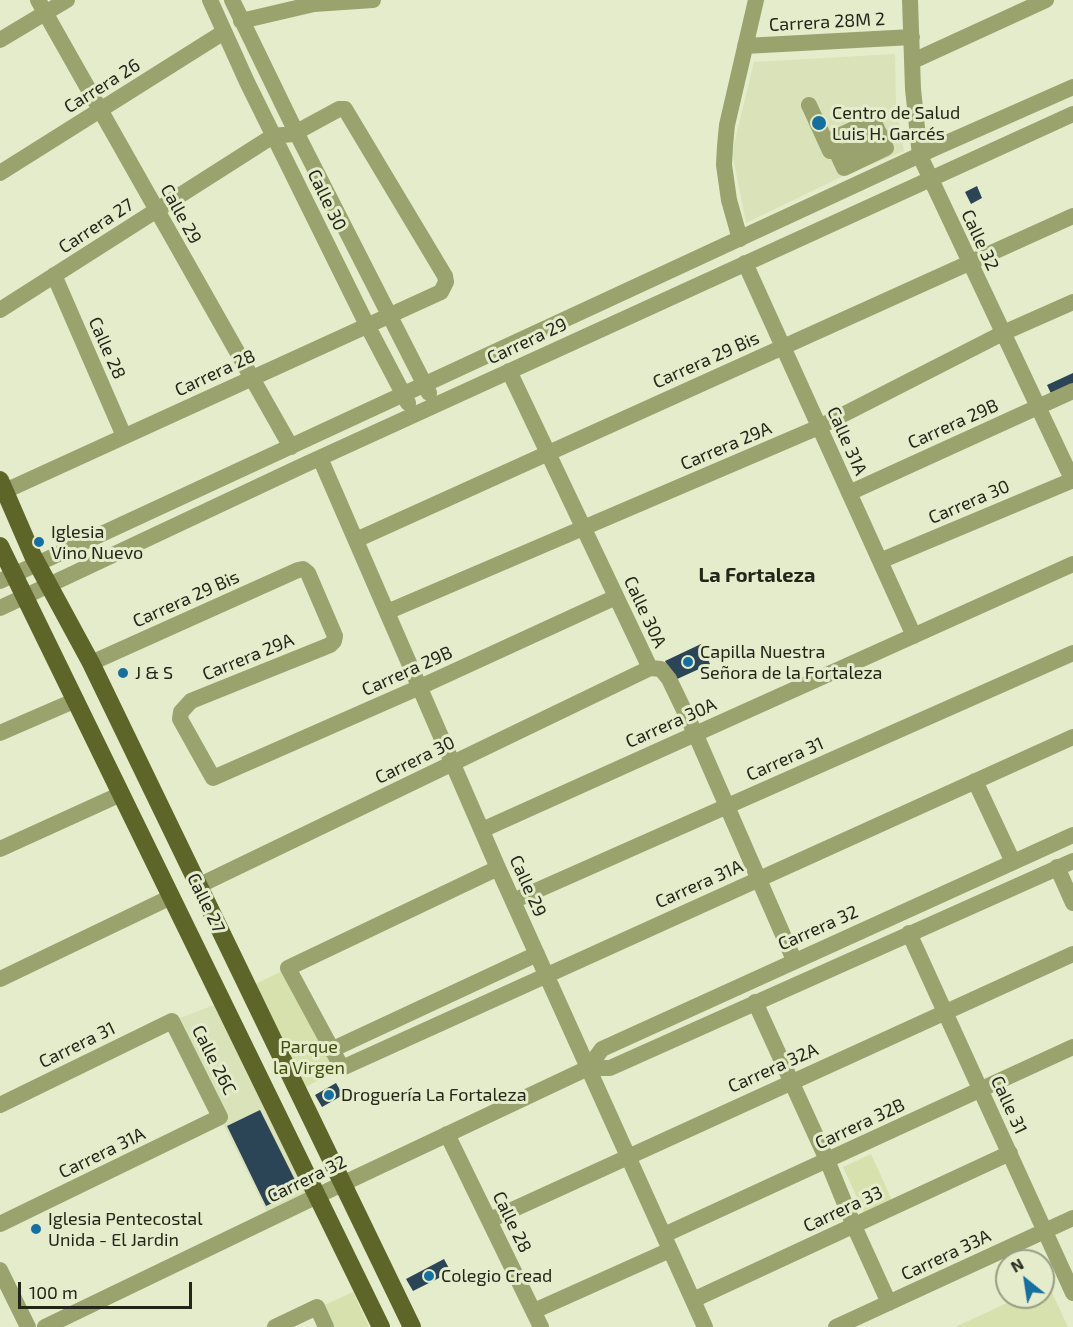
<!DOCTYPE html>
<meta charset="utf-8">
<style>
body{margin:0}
#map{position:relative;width:1073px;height:1327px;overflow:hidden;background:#e5eccb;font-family:"Exo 2",sans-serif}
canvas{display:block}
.north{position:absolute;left:995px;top:1249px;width:60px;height:60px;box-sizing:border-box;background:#e5eccb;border:2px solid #979c84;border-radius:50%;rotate:330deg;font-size:16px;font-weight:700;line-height:24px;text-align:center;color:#232519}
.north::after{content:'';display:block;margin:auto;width:21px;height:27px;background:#176f9f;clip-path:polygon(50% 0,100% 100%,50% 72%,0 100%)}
.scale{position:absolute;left:18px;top:1282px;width:174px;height:27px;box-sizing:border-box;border:3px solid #232519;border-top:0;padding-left:8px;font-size:18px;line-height:21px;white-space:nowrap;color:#232519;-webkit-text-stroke:4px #e5eccb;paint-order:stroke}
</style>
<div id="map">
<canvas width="1073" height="1327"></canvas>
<div class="north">N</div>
<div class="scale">100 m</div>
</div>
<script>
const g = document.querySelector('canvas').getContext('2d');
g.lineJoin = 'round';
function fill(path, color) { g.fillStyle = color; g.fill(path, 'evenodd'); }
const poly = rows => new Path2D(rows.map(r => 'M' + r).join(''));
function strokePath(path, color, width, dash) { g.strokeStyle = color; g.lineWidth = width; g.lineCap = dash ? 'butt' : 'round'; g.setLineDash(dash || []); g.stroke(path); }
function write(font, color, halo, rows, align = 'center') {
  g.font = font + ' "Exo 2",sans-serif'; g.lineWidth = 6; g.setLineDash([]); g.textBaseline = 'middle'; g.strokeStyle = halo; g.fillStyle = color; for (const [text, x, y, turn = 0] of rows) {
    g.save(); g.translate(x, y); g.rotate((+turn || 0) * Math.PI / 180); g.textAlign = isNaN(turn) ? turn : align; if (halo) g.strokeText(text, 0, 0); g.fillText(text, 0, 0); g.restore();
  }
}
const built = poly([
 [895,54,896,104,904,151,841,177,746,223,732,152,754,62],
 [214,1005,317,1195,270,1218,172,1021]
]);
const green = poly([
 [288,968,342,1068,298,1091,247,988],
 [871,1154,892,1200,864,1213,843,1167],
 [1048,1284,1068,1327,955,1327,1020,1297,1043,1297,1043,1287],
 [353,1292,369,1327,328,1327,320,1307]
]);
const building = poly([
 [977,186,982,198,971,204,965,192],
 [1073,373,1073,389,1053,398,1047,385],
 [701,644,710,664,675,680,665,661],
 [336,1083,343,1095,322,1107,315,1095],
 [260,1110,300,1190,266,1206,227,1126],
 [444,1259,451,1272,413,1291,406,1279]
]);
const minor = poly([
 [38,0,291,447],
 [210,0,247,82,367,325,408,403],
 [232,0,296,132,429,393],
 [910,0,913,89,920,156,1073,481],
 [241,21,314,4,373,0],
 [0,40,67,0],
 [745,46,912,37],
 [913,61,1046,0],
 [809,105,830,151],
 [826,142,873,120,886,148,844,168,831,140],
 [838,155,880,134],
 [0,173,224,32],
 [740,239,729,200,724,165,725,146,727,125,756,0],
 [745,263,914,636],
 [54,275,124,436],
 [0,310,273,136,293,134,339,109,345,109,445,276,446,282,441,292,5,491],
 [509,371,650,668],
 [320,458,498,868,705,1327],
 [849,493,1073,391],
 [356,540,1073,216],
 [880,561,1073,480],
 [0,581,935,148,1073,87],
 [0,608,302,466,1073,114],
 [387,612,819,427,1003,333,1073,302],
 [91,663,298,570,303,569,308,573,335,636,334,641,330,645,191,701,181,712,180,719,213,778,420,687,616,597],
 [0,733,76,700],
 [975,781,1013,862],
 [482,830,1073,564],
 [0,849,121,794],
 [1057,867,1073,903],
 [498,868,288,968,342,1068,1073,737],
 [198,886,650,668,661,669,669,679,695,733,794,960],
 [513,901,1073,653],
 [909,933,1073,1293],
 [0,979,171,897],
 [755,1002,827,1160,854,1226,889,1303],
 [331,1050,537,954],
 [588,1068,602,1049,1073,835],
 [0,1105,172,1021,220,1117,0,1224],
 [447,1134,541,1327],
 [490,1220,1073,954],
 [664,1235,1073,1047],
 [0,1270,28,1327],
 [693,1300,1010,1153],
 [534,1311,670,1250],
 [45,1327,342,1184,588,1068,610,1068,1073,861],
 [275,1327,317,1307,326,1327],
 [836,1327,1073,1218]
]);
const major = poly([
 [0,480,33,556,91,663,412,1327],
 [0,546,381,1327]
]);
const markers = [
 [819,123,8,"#176f9f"],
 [39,542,6,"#176f9f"],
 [688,662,6,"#176f9f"],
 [123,673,6,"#176f9f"],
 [329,1095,6,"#176f9f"],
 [36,1229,6,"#176f9f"],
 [429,1276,6,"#176f9f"]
];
const streetNames = [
 ["Carrera 28M 2",827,22,-3],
 ["Carrera 26",102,86,-32],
 ["Calle 30",327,200,64],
 ["Calle 29",181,214,61],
 ["Carrera 27",96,226,-33],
 ["Calle 32",980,240,65],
 ["Carrera 29",527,341,-25],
 ["Calle 28",107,348,66],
 ["Carrera 29 Bis",706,360,-24],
 ["Carrera 28",215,373,-25],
 ["Carrera 29B",953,424,-24],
 ["Calle 31A",847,441,66],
 ["Carrera 29A",726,446,-23],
 ["Carrera 30",969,502,-23],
 ["Carrera 29 Bis",186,599,-24],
 ["Calle 30A",645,612,65],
 ["Carrera 29A",248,657,-22],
 ["Carrera 29B",407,671,-24],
 ["Carrera 30A",671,723,-24],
 ["Carrera 31",785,759,-24],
 ["Carrera 30",415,760,-26],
 ["Carrera 31A",699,884,-24],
 ["Calle 29",528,886,66],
 ["Calle 27",206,903,64],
 ["Carrera 32",818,928,-24],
 ["Carrera 31",77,1045,-26],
 ["Calle 26C",214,1060,63],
 ["Carrera 32A",773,1068,-24],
 ["Calle 31",1009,1105,65],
 ["Carrera 32B",860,1124,-25],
 ["Carrera 31A",102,1153,-26],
 ["Carrera 32",307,1179,-26],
 ["Carrera 33",843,1209,-25],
 ["Calle 28",512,1222,64],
 ["Carrera 33A",946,1255,-25]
];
const poiNames = [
 ["Centro de Salud",832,113],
 ["Luis H. Garcés",832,134],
 ["Iglesia",51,532],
 ["Vino Nuevo",51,553],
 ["Capilla Nuestra",700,652],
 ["Señora de la Fortaleza",700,673],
 ["J & S",135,673],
 ["Droguería La Fortaleza",341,1095],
 ["Iglesia Pentecostal",48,1219],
 ["Unida - El Jardin",48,1240],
 ["Colegio Cread",441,1276]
];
const parkNames = [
 ["Parque",309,1047],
 ["la Virgen",309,1068]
];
const neighbourhoodNames = [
 ["La Fortaleza",757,575]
];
fill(built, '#dae2ba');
fill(green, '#d7e1ae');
fill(building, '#2b4556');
strokePath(minor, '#9aa36d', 16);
strokePath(major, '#5d6628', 18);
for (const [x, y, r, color] of markers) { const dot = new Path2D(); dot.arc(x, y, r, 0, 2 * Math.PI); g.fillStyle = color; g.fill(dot); strokePath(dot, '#e5eccb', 2); }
write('18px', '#232519', '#e5eccb', streetNames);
write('18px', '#232519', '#e5eccb', poiNames, 'left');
write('18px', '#434b0c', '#e5eccb', parkNames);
write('bold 20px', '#232519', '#e5eccb', neighbourhoodNames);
</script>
